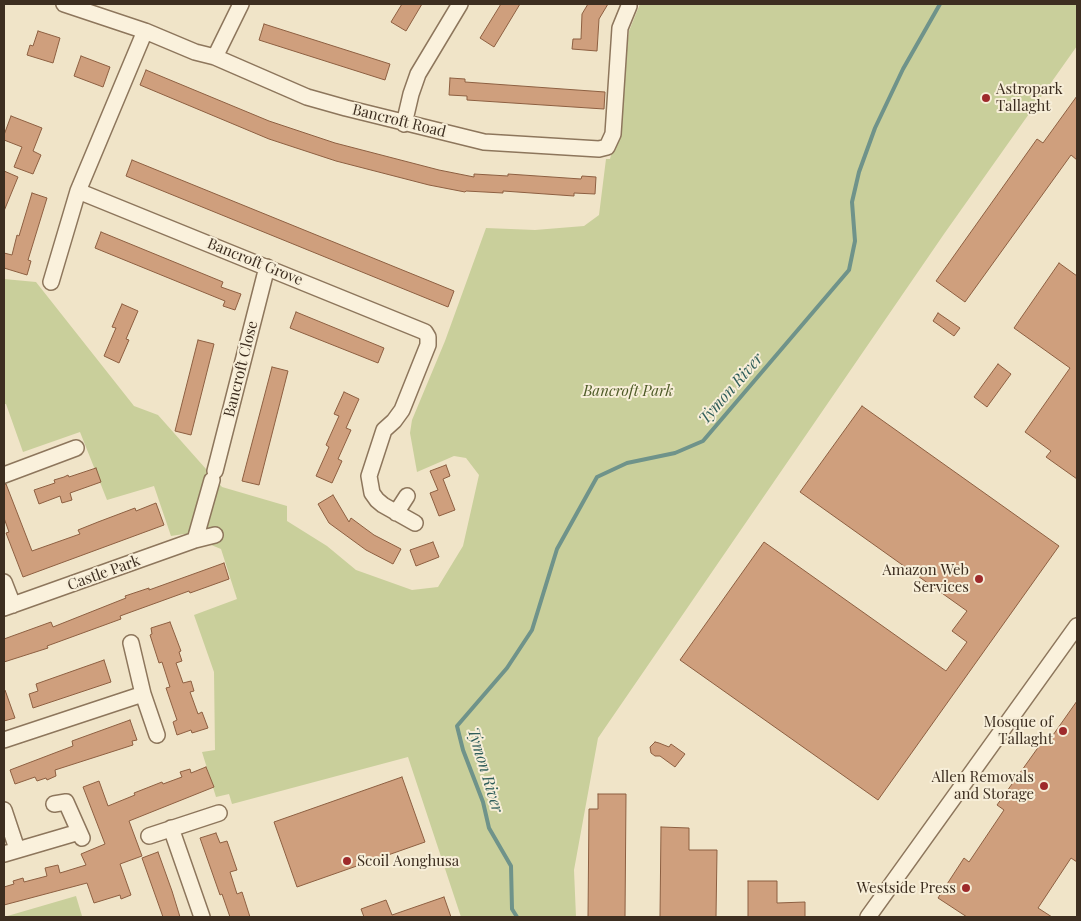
<!DOCTYPE html>
<style>
body{margin:0}
#map{position:relative;width:1081px;height:921px;overflow:hidden;background:#f0e4c8;font-family:"Playfair Display",serif}
canvas{display:block}
.frame{position:absolute;inset:0;border:5px solid #3d2e20;pointer-events:none}
</style>
<div id="map">
<canvas width="1081" height="921"></canvas>
<div class="frame"></div>
</div>
<script>
const g = document.querySelector('canvas').getContext('2d');
g.lineJoin = 'round';
function fill(path, color) { g.fillStyle = color; g.fill(path, 'evenodd'); }
const poly = rows => new Path2D(rows.map(r => 'M' + r).join(''));
function strokePath(path, color, width, dash) { g.strokeStyle = color; g.lineWidth = width; g.lineCap = dash ? 'butt' : 'round'; g.setLineDash(dash || []); g.stroke(path); }
function write(font, color, halo, rows, align = 'center') {
  g.font = font + ' "Playfair Display",serif'; g.lineWidth = 4; g.setLineDash([]); g.textBaseline = 'middle'; g.strokeStyle = halo; g.fillStyle = color; for (const [text, x, y, turn = 0] of rows) {
    g.save(); g.translate(x, y); g.rotate((+turn || 0) * Math.PI / 180); g.textAlign = isNaN(turn) ? turn : align; if (halo) g.strokeText(text, 0, 0); g.fillText(text, 0, 0); g.restore();
  }
}
const green = poly([
 [640,4,1077,4,1077,46,944,234,598,738,574,870,576,917,461,917,408,757,232,804,229,794,216,797,202,752,215,750,214,672,194,615,237,599,221,549,184,534,171,536,154,486,107,500,80,432,23,452,6,404,4,404,4,279,36,282,134,406,158,415,222,487,287,506,287,521,327,546,356,570,412,590,438,587,463,546,479,475,466,458,454,456,417,472,410,433,412,420,445,341,486,228,535,230,584,226,599,215,606,159,610,159,616,136,629,31],
 [76,896,82,916,78,917,4,917]
]);
const stream = poly([
 [517,917,512,909,511,866,489,828,483,802,463,750,457,726,507,668,532,630,557,549,597,477,627,463,675,453,703,441,849,270,855,241,852,202,859,172,875,128,903,69,940,4]
]);
const building = poly([
 [402,4,422,4,406,31,391,22,402,4],
 [501,4,520,4,494,47,480,38,501,4],
 [588,4,608,4,599,19,597,51,572,49,573,39,581,39,582,14,588,4],
 [264,24,390,64,385,80,259,40,264,24],
 [38,31,60,38,53,63,27,55,30,45,33,46,38,31],
 [81,56,110,67,103,87,74,76,81,56],
 [146,70,269,121,335,143,439,170,474,177,474,174,508,176,508,174,581,179,582,176,596,177,595,194,574,193,574,196,503,191,503,193,466,191,465,192,429,185,336,161,269,139,140,85,146,70],
 [450,78,465,79,465,82,605,92,604,109,467,100,467,96,449,95,450,78],
 [1077,96,1077,160,1071,155,965,302,936,281,1037,139,1043,143,1077,96],
 [11,116,42,128,33,151,41,155,33,174,14,167,22,147,4,140,4,135,11,116],
 [132,160,454,291,448,307,126,176,132,160],
 [4,171,18,177,4,211,4,171],
 [32,193,47,198,28,260,31,261,27,275,4,268,4,253,12,255,17,235,19,236,32,193],
 [101,232,223,282,221,287,241,294,235,310,223,306,225,301,95,248,101,232],
 [1059,263,1077,276,1077,479,1046,457,1051,451,1025,432,1070,368,1014,328,1059,263],
 [122,304,138,311,126,339,129,340,119,363,104,356,116,328,112,327,122,304],
 [296,312,384,348,378,363,290,328,296,312],
 [938,313,960,328,954,336,933,321,938,313],
 [198,340,214,344,191,435,175,431,198,340],
 [998,364,1011,374,987,407,974,397,998,364],
 [272,367,288,371,259,485,242,481,272,367],
 [344,392,359,399,346,428,351,430,338,459,342,461,332,483,316,476,329,447,326,445,339,416,334,414,344,392],
 [862,406,1059,546,878,800,680,660,764,542,946,671,967,642,952,631,967,611,800,492,862,406],
 [446,465,450,476,443,479,455,510,439,516,430,493,438,490,430,471,446,465],
 [96,468,101,482,70,493,72,500,62,503,60,496,39,504,34,490,55,483,54,480,64,477,68,475,69,477,96,468],
 [4,484,6,484,32,551,80,534,78,530,98,522,135,508,136,511,156,503,164,525,23,577,6,533,9,532,4,518,4,484],
 [333,495,349,522,351,518,374,535,401,549,393,564,366,550,329,523,318,504,333,495],
 [433,542,439,557,416,566,410,550,433,542],
 [224,563,229,579,190,593,189,591,120,616,121,619,47,646,48,648,4,662,4,639,51,622,53,627,126,598,125,596,149,588,149,590,224,563],
 [170,622,181,651,179,652,182,661,176,663,183,683,191,681,194,691,190,692,198,714,202,712,208,728,192,733,191,730,177,735,173,722,177,720,166,688,170,687,162,662,159,663,150,635,152,634,151,628,170,622],
 [104,660,111,682,33,708,29,694,38,691,36,684,104,660],
 [4,690,5,690,15,718,4,721,4,690],
 [1077,701,1077,862,1071,858,1038,908,1052,917,967,917,938,898,964,858,969,862,1004,810,997,805,1042,742,1046,745,1077,701],
 [130,720,137,740,132,741,133,745,55,770,56,776,47,780,46,778,37,781,35,777,15,784,10,770,73,746,72,741,130,720],
 [655,742,659,743,669,747,671,744,685,754,675,767,660,756,655,756,651,753,650,747,655,742],
 [206,767,214,787,129,821,142,856,120,864,131,895,121,899,120,895,94,903,87,883,4,905,4,887,14,884,13,881,23,878,24,882,47,876,45,868,58,865,60,873,86,865,81,854,105,844,83,787,99,781,108,806,135,795,134,793,162,782,163,784,182,777,180,772,190,769,191,773,206,767],
 [402,777,425,842,297,887,274,822,402,777],
 [598,794,626,794,625,917,588,917,589,809,598,809,598,794],
 [661,827,689,828,689,850,717,850,716,917,660,917,661,827],
 [216,833,220,843,227,841,237,870,230,872,237,894,242,892,250,917,230,917,222,894,220,895,200,838,216,833],
 [158,852,172,891,180,917,163,917,142,858,158,852],
 [748,881,777,881,777,903,805,902,805,917,748,917,748,881],
 [444,897,451,917,364,917,361,909,386,900,392,915,444,897]
]);
const minor = poly([
 [64,4,145,31,195,52,215,57,307,97,346,108,484,142,599,149,607,147,613,134,620,28,629,6],
 [215,57,241,4],
 [404,124,411,94,418,74,460,4],
 [78,191,425,332,428,337,428,345,402,410,394,421,384,430,369,476,372,493,377,500,383,505,415,523],
 [51,282,78,191,145,31],
 [215,471,267,267],
 [4,475,76,448],
 [396,513,407,496],
 [195,540,212,480],
 [4,582,13,605],
 [4,608,195,540,215,535],
 [131,643,143,694,157,735],
 [4,740,143,694],
 [54,804,66,802,82,838],
 [4,810,17,849],
 [171,828,202,917],
 [149,836,219,813],
 [4,854,79,832],
 [868,917,1077,626]
]);
const markers = [
 [986,98,5,"#9e2a2b"],
 [979,579,5,"#9e2a2b"],
 [1063,731,5,"#9e2a2b"],
 [1044,786,5,"#9e2a2b"],
 [347,861,5,"#9e2a2b"],
 [966,888,5,"#9e2a2b"]
];
const poiNames = [
 ["Astropark",996,89,"left"],
 ["Tallaght",996,106,"left"],
 ["Amazon Web",969,570],
 ["Services",969,587],
 ["Mosque of",1053,722],
 ["Tallaght",1053,739],
 ["Allen Removals",1034,777],
 ["and Storage",1034,794],
 ["Scoil Aonghusa",357,861,"left"],
 ["Westside Press",956,888]
];
const streetNames = [
 ["Bancroft Road",399,121,14],
 ["Bancroft Grove",255,262,22],
 ["Bancroft Close",241,369,-76],
 ["Castle Park",104,573,-20]
];
const parkNames = [
 ["Bancroft Park",628,391]
];
const waterNames = [
 ["Tymon River",731,389,-49],
 ["Tymon River",485,770,73]
];
fill(green, '#c9cf9b');
strokePath(stream, '#6f938a', 4);
fill(building, '#cf9f7d');
strokePath(building, '#8d5f41', 1);
strokePath(minor, '#8d765c', 18);
strokePath(minor, '#faf1dc', 15);
for (const [x, y, r, color] of markers) { const dot = new Path2D(); dot.arc(x, y, r, 0, 2 * Math.PI); g.fillStyle = color; g.fill(dot); strokePath(dot, '#f7eed8', 2); }
write('15px', '#3d2e20', '#f7eed8', poiNames, 'right');
write('15px', '#3d2e20', '#f7eed8', streetNames);
write('italic 15px', '#4d5a26', '#f7eed8', parkNames);
write('italic 16px', '#2f5d5a', '#f7eed8', waterNames);
</script>
